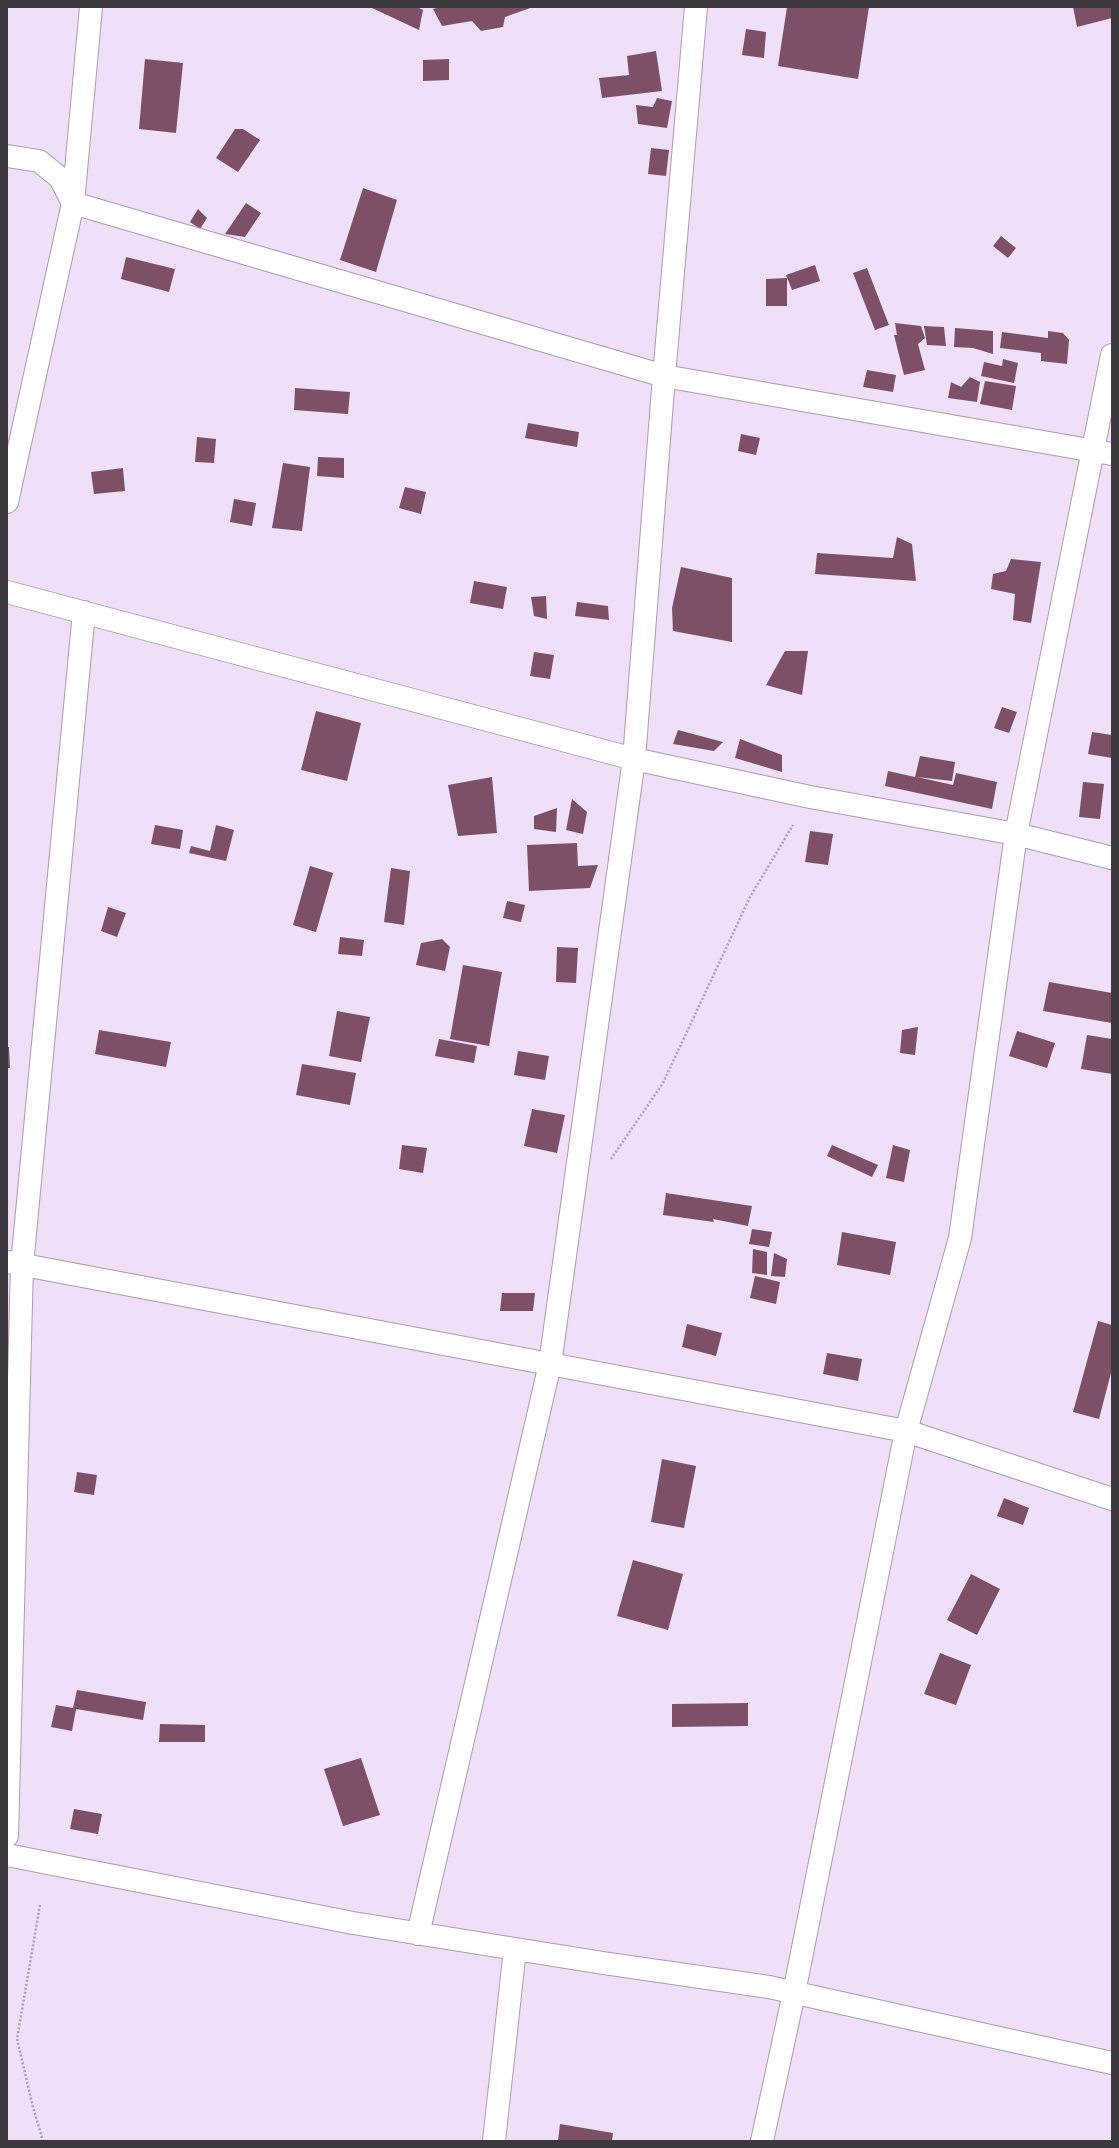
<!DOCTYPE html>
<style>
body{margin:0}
#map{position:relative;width:1119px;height:2148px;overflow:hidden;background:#efdff7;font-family:"Sofia Sans Condensed",sans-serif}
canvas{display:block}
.frame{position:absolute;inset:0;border:8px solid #3d3740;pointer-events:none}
</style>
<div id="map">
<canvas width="1119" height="2148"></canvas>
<div class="frame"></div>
</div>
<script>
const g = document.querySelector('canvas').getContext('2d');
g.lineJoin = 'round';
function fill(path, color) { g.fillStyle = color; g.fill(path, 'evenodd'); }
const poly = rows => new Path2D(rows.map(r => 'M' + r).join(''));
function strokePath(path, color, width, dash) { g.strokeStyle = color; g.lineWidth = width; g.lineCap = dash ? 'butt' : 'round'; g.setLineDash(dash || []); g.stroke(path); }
const building = poly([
 [370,7,417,7,423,10,419,30],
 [440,7,533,7,505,17,503,27,481,31,472,21,442,26,433,9],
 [787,7,869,7,858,79,778,66],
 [1073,7,1112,7,1112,18,1077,27],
 [746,29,766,32,764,58,742,55],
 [656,51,662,91,602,98,599,78,629,75,627,56],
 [145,59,183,63,176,133,139,129],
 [449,59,449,80,423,81,423,60],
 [657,98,672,101,667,128,638,124,636,105,653,107],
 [235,129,243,129,260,140,238,172,216,158],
 [651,148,669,150,666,176,648,174],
 [363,188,397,200,376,272,340,260],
 [246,203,261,213,245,237,225,234],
 [198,209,207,218,200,229,190,222],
 [1001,236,1016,248,1008,258,993,246],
 [126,257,175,269,169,292,121,279],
 [815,265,820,281,792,290,786,275],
 [867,268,889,325,875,330,853,273],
 [787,278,787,306,766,306,766,279],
 [895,323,921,326,925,338,918,344,925,370,904,375,894,335,897,335],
 [924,326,944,327,946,346,927,345],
 [955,328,993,331,993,354,973,348,954,347],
 [1048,331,1063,333,1069,340,1067,364,1041,361,1041,353,1000,348,1002,332,1048,338],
 [1003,359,1018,363,1014,383,981,376,984,362,1002,366],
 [867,370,896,375,893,392,863,387],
 [970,377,980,382,977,402,948,398,951,382,961,387],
 [985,381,1016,386,1012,410,980,404],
 [295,388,350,392,348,414,294,410],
 [528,423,579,432,577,447,525,438],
 [741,434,760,438,756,455,738,451],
 [197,437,216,439,214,463,195,462],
 [318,457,344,458,344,478,317,476],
 [283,463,310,467,302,531,272,528],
 [123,468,125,491,94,494,91,472],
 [405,487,426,492,421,514,399,508],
 [234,499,256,503,252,526,230,522],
 [897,537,912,544,916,581,815,574,817,553,893,558],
 [1011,559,1041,562,1031,623,1013,620,1015,594,991,589,993,574,1006,571],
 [681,567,732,578,732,642,673,631,672,608],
 [474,581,507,587,503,609,470,603],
 [546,596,547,619,534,616,531,597],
 [577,602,608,606,609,620,575,616],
 [785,651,808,651,802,695,766,685],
 [534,652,554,655,550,679,530,676],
 [1002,707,1017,712,1009,733,994,728],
 [316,711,361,723,347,781,301,770],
 [678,730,723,742,714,751,673,744],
 [1092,732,1112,735,1112,758,1088,754],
 [740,739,782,755,782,772,735,758],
 [920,756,955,762,952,781,917,777,953,785,956,773,997,782,992,809,885,786,888,771,915,777],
 [492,777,497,833,458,836,448,785],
 [1083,782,1104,784,1100,819,1079,817],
 [572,799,587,812,583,834,566,830],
 [557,808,556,832,534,829,534,816],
 [155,825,183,830,180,849,151,844],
 [216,825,234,830,226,861,189,853,191,846,210,851],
 [810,831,833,834,828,865,805,862],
 [577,843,578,866,598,865,590,888,529,891,527,845],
 [310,866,333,873,316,932,293,925],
 [391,868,410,871,404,925,384,922],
 [507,901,525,905,521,922,503,918],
 [108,907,126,913,117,937,101,931],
 [340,937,364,940,362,956,338,954],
 [442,939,450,947,445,971,416,965,421,943],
 [557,947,578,948,576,983,556,982],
 [463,965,502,972,489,1046,450,1039],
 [1049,982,1112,993,1112,1023,1043,1011],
 [337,1011,370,1017,361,1062,329,1056],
 [918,1027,915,1055,900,1053,902,1030],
 [99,1030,171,1042,166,1067,95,1054],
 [1017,1031,1055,1043,1047,1068,1009,1056],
 [1087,1035,1112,1039,1112,1074,1081,1069],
 [439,1039,477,1046,474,1063,435,1056],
 [7,1047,9,1047,10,1068,7,1068],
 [518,1051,549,1056,545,1080,514,1075],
 [302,1064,356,1073,350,1105,296,1095],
 [532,1109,565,1115,557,1153,524,1146],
 [402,1145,427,1148,423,1173,399,1169],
 [832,1145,878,1165,872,1177,827,1156],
 [893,1145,910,1150,904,1182,886,1178],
 [666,1193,752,1206,748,1226,713,1219,714,1222,663,1215],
 [752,1229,772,1232,769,1247,749,1244],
 [842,1232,896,1242,890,1275,837,1265],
 [753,1249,767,1252,767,1275,752,1273],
 [774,1253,787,1259,785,1277,771,1276],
 [755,1276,780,1282,776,1304,750,1298],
 [502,1293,535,1293,533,1311,500,1311],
 [1098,1321,1112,1325,1112,1369,1099,1419,1073,1412],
 [687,1324,722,1333,716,1356,682,1347],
 [827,1353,862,1359,858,1381,823,1374],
 [662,1459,696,1466,684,1528,651,1522],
 [77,1472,97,1475,94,1495,74,1492],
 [1004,1498,1029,1508,1023,1525,997,1516],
 [633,1560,683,1574,668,1630,617,1616],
 [971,1574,1000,1589,977,1635,947,1620],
 [940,1653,971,1665,956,1705,924,1694],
 [77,1690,146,1702,143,1720,76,1709,72,1731,51,1727,56,1705,73,1708],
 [748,1703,748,1726,672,1727,672,1704],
 [160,1724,205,1725,205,1742,159,1742],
 [361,1758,380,1815,343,1826,324,1769],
 [74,1809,102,1814,98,1834,70,1829],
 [560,2124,613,2133,612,2141,558,2141]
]);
const path = poly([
 [611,1159,663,1083,750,897,793,825],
 [40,1905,17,2039,33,2107,43,2141]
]);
const minor = poly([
 [7,156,39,161,60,178,73,203,664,376,1112,454],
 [7,502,73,203,91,7],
 [7,592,634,759,810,797,1016,834,1112,858],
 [8,1262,906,1431,1112,1499],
 [7,1836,22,1265,84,612],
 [7,1855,353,1923,603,1963,769,1987,1112,2063],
 [418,1934,550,1364,634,759,664,376,696,7],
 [494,2141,515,1949],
 [762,2141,794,1993,906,1431,960,1238,1016,834,1112,355]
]);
fill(building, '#7d5068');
strokePath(minor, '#ab9cb2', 24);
strokePath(path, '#aca0b2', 2.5, [2, 2]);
strokePath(minor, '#fff', 22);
</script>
